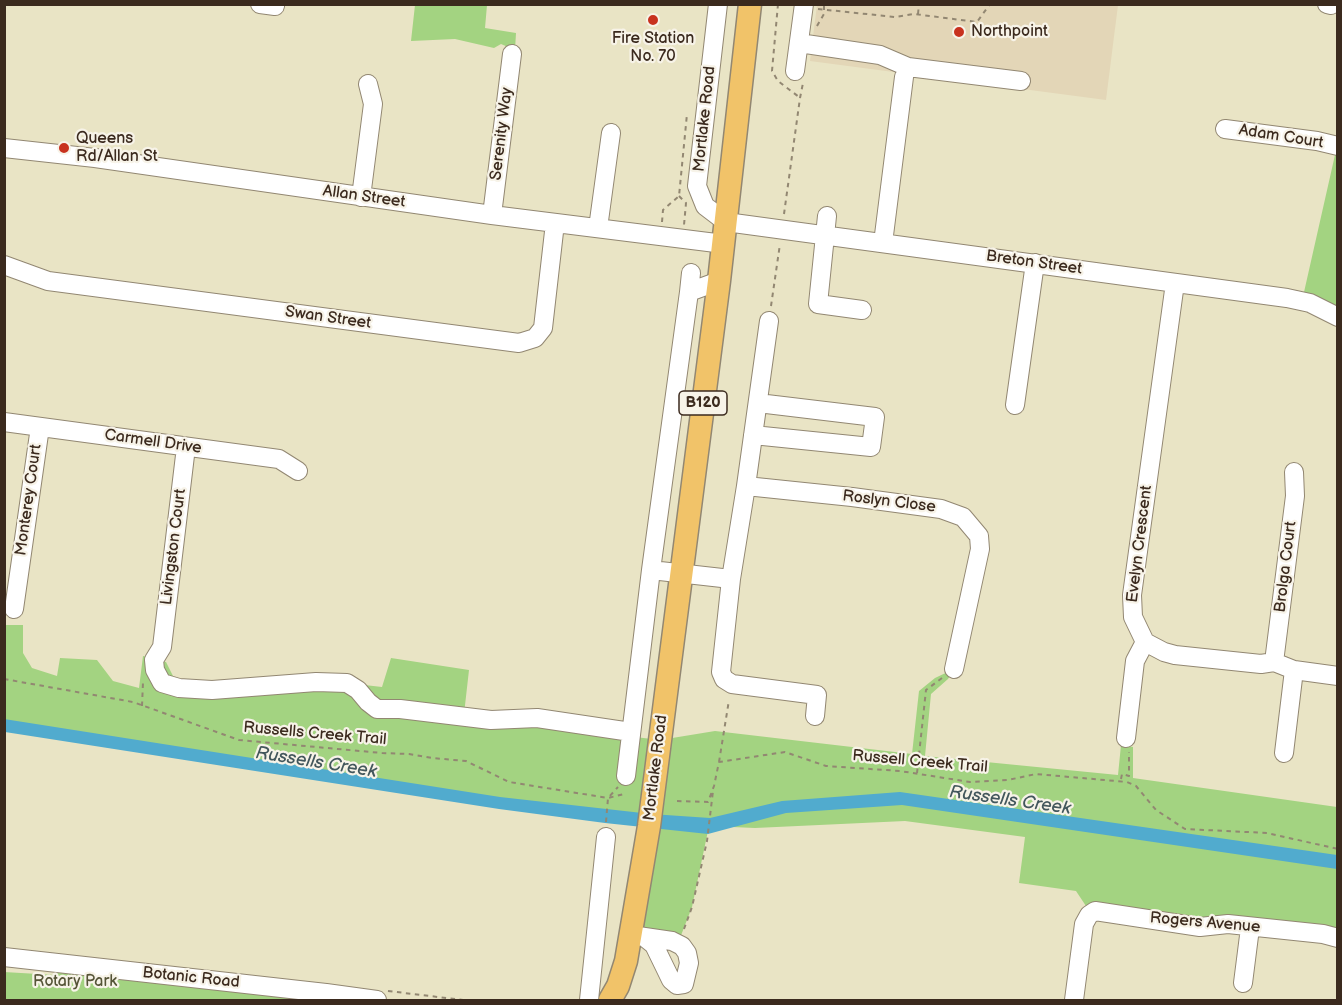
<!DOCTYPE html>
<style>
body{margin:0}
#map{position:relative;width:1342px;height:1005px;overflow:hidden;background:#e9e4c5;font-family:"Balsamiq Sans",sans-serif}
canvas{display:block}
.frame{position:absolute;inset:0;border:6px solid #3b2a1e;pointer-events:none}
</style>
<div id="map">
<canvas width="1342" height="1005"></canvas>
<div class="frame"></div>
</div>
<script>
const g = document.querySelector('canvas').getContext('2d');
g.lineJoin = 'round';
function fill(path, color) { g.fillStyle = color; g.fill(path, 'evenodd'); }
const poly = rows => new Path2D(rows.map(r => 'M' + r).join(''));
function strokePath(path, color, width, dash) { g.strokeStyle = color; g.lineWidth = width; g.lineCap = dash ? 'butt' : 'round'; g.setLineDash(dash || []); g.stroke(path); }
function write(font, color, halo, rows, align = 'center') {
  g.font = font + ' "Balsamiq Sans",sans-serif'; g.lineWidth = 4.5; g.setLineDash([]); g.textBaseline = 'middle'; g.strokeStyle = halo; g.fillStyle = color; for (const [text, x, y, turn = 0] of rows) {
    g.save(); g.translate(x, y); g.rotate((+turn || 0) * Math.PI / 180); g.textAlign = isNaN(turn) ? turn : align; if (halo) g.strokeText(text, 0, 0); g.fillText(text, 0, 0); g.restore();
  }
}
const built = poly([
 [817,5,1118,5,1106,100,810,61]
]);
const green = poly([
 [415,5,487,5,485,28,516,33,515,50,501,44,494,48,455,39,411,41],
 [1337,146,1338,146,1337,317,1302,301],
 [4,625,23,625,23,653,32,668,57,676,60,658,97,660,113,681,139,688,143,656,166,662,179,688,347,683,382,687,391,658,469,670,463,723,536,725,660,740,715,731,912,754,919,691,935,678,954,669,948,679,931,694,925,756,1118,775,1121,745,1133,747,1133,778,1337,807,1337,932,1198,920,1086,906,1076,891,1019,883,1025,837,905,821,755,828,709,826,692,907,680,938,631,935,650,821,5,727],
 [54,962,306,990,306,1000,5,1000,4,972,55,975]
]);
const water = poly([
 [4,719,500,797,651,814,710,818,782,801,900,792,1337,855,1337,869,902,805,786,813,708,834,605,823,499,809,5,732]
]);
const path = poly([
 [778,4,772,71,778,81,799,97],
 [818,9,895,17,914,14,977,22,990,4],
 [918,14,919,4],
 [817,26,824,14,824,4],
 [679,196,686,203,684,225],
 [784,214,800,98,803,83],
 [662,222,663,210,679,196,687,114],
 [771,306,780,244],
 [4,679,133,702,239,740,382,753,409,754,432,758,466,761,509,782,608,798,624,794],
 [142,706,143,682],
 [719,762,729,700],
 [917,773,926,690,942,678],
 [1121,779,1122,774,1129,776,1129,752],
 [677,801,708,802,714,786,719,762,785,752,826,766,900,771,970,782,1008,780,1036,774,1127,782,1136,786,1156,810,1185,829,1267,833,1338,849],
 [606,822,608,798,618,787],
 [684,929,692,907,707,841,713,791],
 [388,991,463,1000]
]);
const minor = poly([
 [260,4,275,6],
 [718,4,697,186,705,206,726,222,1287,298,1310,303,1338,317],
 [1327,4,1331,5],
 [799,43,880,55,908,67,1021,81],
 [795,71,804,4],
 [1225,129,1317,141,1338,146],
 [4,148,95,158,492,215,724,244],
 [361,197,373,104,368,84],
 [492,215,512,54],
 [827,216,818,304,862,310],
 [598,228,611,133],
 [883,243,904,77],
 [4,265,48,281,519,343,535,338,543,328,555,223],
 [1175,283,1132,595,1133,617,1145,642,1164,652,1175,655,1261,664,1274,662,1294,670,1338,676],
 [689,292,691,273],
 [1015,405,1035,263],
 [4,422,279,459,298,471],
 [753,435,871,447,875,417,758,403],
 [186,447,162,647,154,660,155,670,162,683,179,688,212,690,316,682,347,683,358,690,368,702,377,709,400,709,491,720,537,718,631,732],
 [746,486,769,321],
 [651,570,731,579],
 [14,609,40,427],
 [1274,662,1295,496,1294,472],
 [815,716,817,695,732,684,724,679,721,672,731,579,746,486,852,497,941,509,963,517,979,536,980,549,954,669],
 [1126,738,1135,661,1145,642],
 [1284,753,1294,670],
 [626,776,651,570,689,292,719,281],
 [631,935,672,941,682,946,687,953,689,963,684,984,677,985,671,980,654,945,644,937],
 [4,957,326,993,377,1000],
 [1243,983,1250,928],
 [589,1000,606,837],
 [1074,1000,1084,924,1089,915,1095,911,1200,927,1228,924,1323,934,1338,938]
]);
const major = poly([
 [610,1000,618,986,626,961,649,826,719,281,750,4]
]);
const markers = [
 [653,20,6,"#c8321e"],
 [959,32,6,"#c8321e"],
 [64,148,6,"#c8321e"]
];
const shields = [
 [703,403,48]
];
const shieldNames = [
 ["B120",703,403]
];
const poiNames = [
 ["Northpoint",971,32],
 ["Fire Station",653,39,"center"],
 ["No. 70",653,57,"center"],
 ["Queens",76,139],
 ["Rd/Allan St",76,157]
];
const streetNames = [
 ["Mortlake Road",705,119,-84],
 ["Serenity Way",502,134,-83],
 ["Adam Court",1281,137,9],
 ["Allan Street",364,197,8],
 ["Breton Street",1034,263,8],
 ["Swan Street",328,318,8],
 ["Carmell Drive",153,442,8],
 ["Monterey Court",29,500,-82],
 ["Roslyn Close",889,502,7],
 ["Evelyn Crescent",1140,544,-83],
 ["Livingston Court",174,547,-83],
 ["Brolga Court",1286,567,-83],
 ["Russells Creek Trail",315,734,5],
 ["Russell Creek Trail",920,762,5],
 ["Mortlake Road",656,768,-83],
 ["Rogers Avenue",1205,923,5],
 ["Botanic Road",191,978,6]
];
const parkNames = [
 ["Rotary Park",75,982]
];
const waterNames = [
 ["Russells Creek",316,763,9],
 ["Russells Creek",1010,801,8]
];
fill(built, '#e3d6b7');
fill(green, '#a3d381');
fill(water, '#51abce');
strokePath(minor, '#928772', 20);
strokePath(major, '#928772', 25);
strokePath(path, '#928772', 2, [4.5, 4.5]);
strokePath(minor, '#fff', 18);
strokePath(major, '#f1c369', 22);
for (const [x, y, r, color] of markers) { const dot = new Path2D(); dot.arc(x, y, r, 0, 2 * Math.PI); g.fillStyle = color; g.fill(dot); strokePath(dot, '#f7f3e8', 2); }
for (const [x, y, w] of shields) { const box = new Path2D(); box.roundRect(x - w / 2, y - 12, w, 24, 4.5); g.fillStyle = '#f7f3e8'; g.fill(box); strokePath(box, '#3b2a1e', 1.5); }
write('bold 15px', '#3b2a1e', null, shieldNames);
write('16px', '#3b2a1e', '#f7f3e8', poiNames, 'left');
write('16px', '#3b2a1e', '#f7f3e8', streetNames);
write('16px', '#555437', '#f7f3e8', parkNames);
write('italic 18px', '#43575c', '#f7f3e8', waterNames);
</script>
